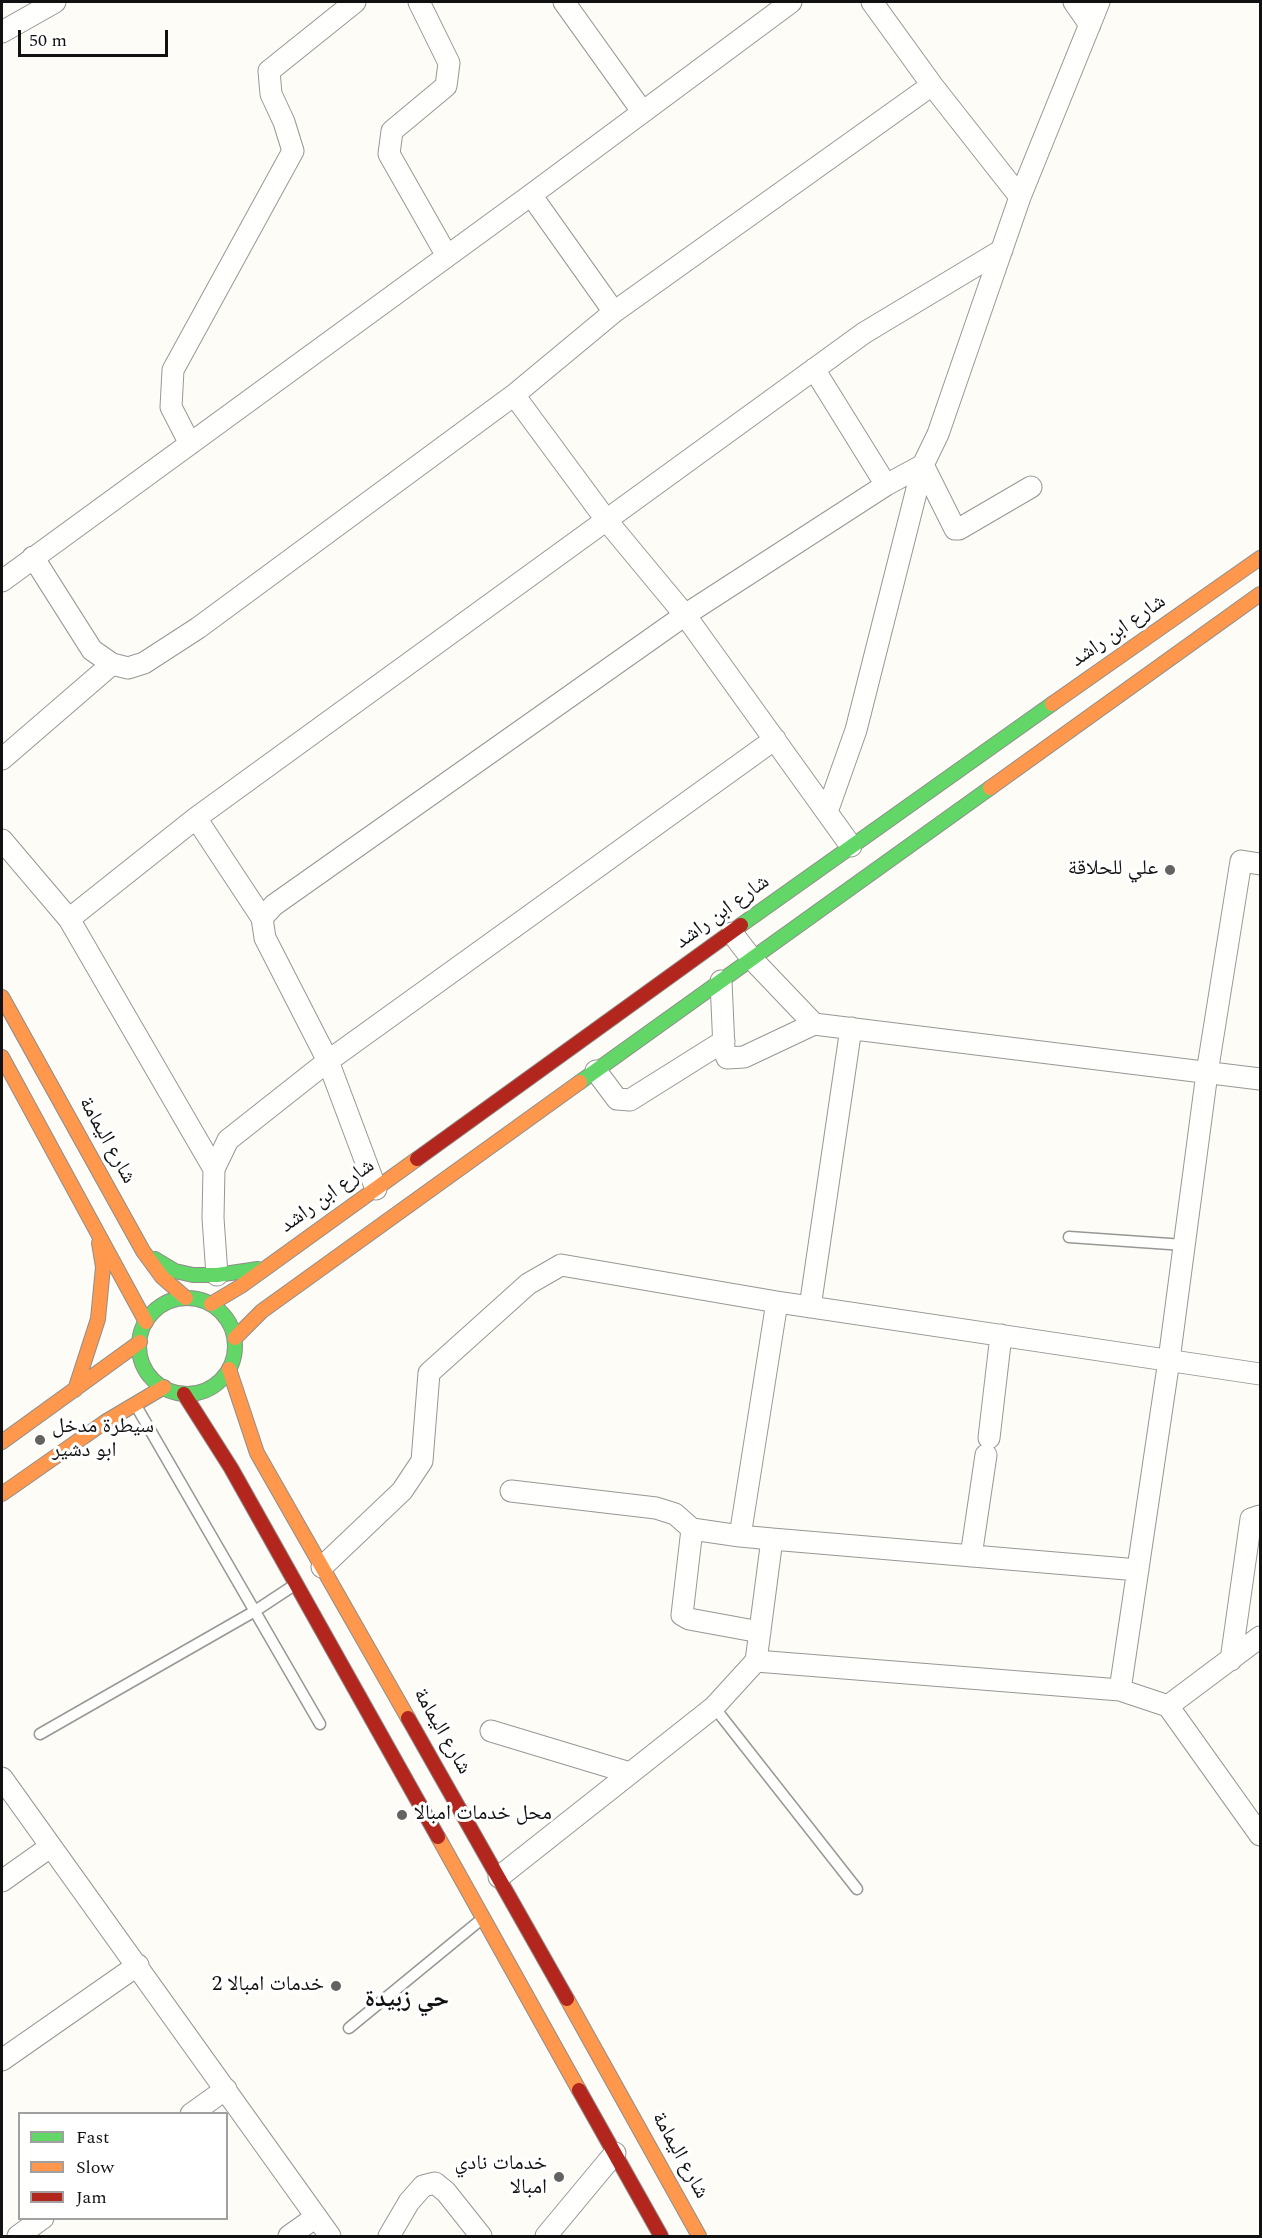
<!DOCTYPE html>
<meta charset="utf-8">
<style>
body{margin:0}
#map{position:relative;width:1262px;height:2238px;overflow:hidden;background:#fdfcf7;font-family:Spectral,serif}
canvas{display:block}
.frame{position:absolute;inset:0;border:3px solid #111;pointer-events:none}
.legend{position:absolute;left:18px;top:2112px;width:210px;height:108px;box-sizing:border-box;background:#fff;border:2px solid #a0a0a0;margin:0;padding:8px 10px;list-style:none;font-size:18px;color:#111}
.legend li{display:flex;align-items:center;gap:12px;height:30px}
.legend b{width:30px;border:2px solid #a0a0a0}
.scale{position:absolute;left:18px;top:30px;width:150px;height:27px;box-sizing:border-box;border:3px solid #111;border-top:0;padding-left:8px;font-size:18px;line-height:21px;white-space:nowrap;color:#111;-webkit-text-stroke:4px #fff;paint-order:stroke}
</style>
<div id="map">
<canvas width="1262" height="2238"></canvas>
<div class="frame"></div>
<ul class="legend">
<li><b style="height:8px;background:#63d668"></b>Fast</li>
<li><b style="height:8px;background:#ff974d"></b>Slow</li>
<li><b style="height:8px;background:#b3261e"></b>Jam</li>
</ul>
<div class="scale">50 m</div>
</div>
<script>
const g = document.querySelector('canvas').getContext('2d');
g.lineJoin = 'round';
const poly = rows => new Path2D(rows.map(r => 'M' + r).join(''));
function strokePath(path, color, width, dash) { g.strokeStyle = color; g.lineWidth = width; g.lineCap = dash ? 'butt' : 'round'; g.setLineDash(dash || []); g.stroke(path); }
function write(font, color, halo, rows, align = 'center') {
  g.font = font + ' Spectral,"Noto Naskh Arabic",serif'; g.lineWidth = 6; g.setLineDash([]); g.textBaseline = 'middle'; g.strokeStyle = halo; g.fillStyle = color; for (const [text, x, y, turn = 0] of rows) {
    g.save(); g.translate(x, y); g.rotate((+turn || 0) * Math.PI / 180); g.textAlign = isNaN(turn) ? turn : align; if (halo) g.strokeText(text, 0, 0); g.fillText(text, 0, 0); g.restore();
  }
}
const lane = poly([
 [1069,1237,1184,1245],
 [135,1404,320,1724],
 [714,1707,857,1889],
 [40,1734,255,1611,296,1584],
 [349,2028,483,1918]
]);
const street = poly([
 [419,2,449,63,446,86,392,131,389,154,447,256],
 [564,2,642,111],
 [872,2,932,85,1020,197],
 [1074,2,1090,25],
 [2,32,55,2],
 [531,195,614,312],
 [814,369,886,485],
 [514,395,607,521,685,615,851,846],
 [190,444,171,407,173,370,293,151,284,122,271,94,269,71,355,2],
 [33,557,92,650,112,664,128,668,144,663,198,628,514,395,614,312,932,85],
 [2,581,531,195,791,2],
 [2,759,112,664],
 [827,812,856,730,923,465,938,434,1020,197,1099,2],
 [196,818,262,918],
 [2,840,69,919,214,1169],
 [69,919,196,818,864,333,1002,250],
 [732,933,752,959,814,1024,1260,1079],
 [721,981,724,1049,727,1058,744,1057,814,1024],
 [596,1071,617,1099,630,1100,724,1041],
 [376,1189,328,1061,265,938,262,918,274,905,685,615,886,485,923,465,955,529,959,529,1031,487],
 [217,1275,213,1218,214,1169,228,1140,328,1061,775,739],
 [810,1307,851,1028],
 [989,1438,1001,1335],
 [511,1491,656,1508,675,1514,692,1529,740,1536],
 [692,1529,682,1615,689,1619,760,1632],
 [772,1539,1138,1570],
 [971,1556,986,1455],
 [322,1567,402,1491,422,1461,429,1373,528,1284,561,1265,777,1302,1260,1374],
 [1231,1660,1251,1519,1260,1516],
 [756,1661,1120,1690,1168,1706,1260,1835],
 [1120,1690,1169,1360,1207,1073,1241,861,1260,864],
 [1168,1706,1260,1637],
 [491,1731,630,1773],
 [2,1778,330,2236],
 [499,1877,714,1707,756,1661,772,1539,740,1536,777,1302],
 [2,1881,50,1847],
 [2,2060,138,1965],
 [191,2114,226,2089],
 [18,2236,43,2218],
 [289,2236,316,2217],
 [389,2236,409,2202,423,2186,435,2183,446,2192,481,2236],
 [546,2236,615,2153]
]);
const fast = poly([
 [741,925,1052,704],
 [580,1082,990,788],
 [155,1259,175,1271,193,1275,217,1275,258,1269],
 '139 1346a48 48 0 1 1 96 0a48 48 0 1 1-96 0Z'
]);
const slow = poly([
 [1052,704,1260,558],
 [990,788,1260,594],
 [2,997,143,1251,162,1277,186,1298],
 [2,1057,146,1322],
 [211,1304,241,1286,417,1159],
 [235,1338,262,1311,580,1082],
 [229,1369,257,1453,408,1718],
 [75,1390,98,1319,103,1267,99,1243],
 [2,1442,140,1342],
 [2,1494,105,1422,164,1387],
 [438,1837,579,2090],
 [567,1999,699,2236]
]);
const jam = poly([
 [417,1159,741,925],
 [184,1394,231,1468,438,1837],
 [408,1718,567,1999],
 [579,2090,661,2236]
]);
const markers = [
 [1170,870,6,"#646362"],
 [40,1440,6,"#646362"],
 [402,1815,6,"#646362"],
 [336,1986,6,"#646362"],
 [559,2177,6,"#646362"]
];
const streetNames = [
 ["شارع ابن راشد",1119,632,-35],
 ["شارع ابن راشد",723,913,-36],
 ["شارع اليمامة",106,1141,61],
 ["شارع ابن راشد",328,1197,-36],
 ["شارع اليمامة",441,1732,60],
 ["شارع اليمامة",679,2156,61]
];
const poiNames = [
 ["علي للحلاقة",1158,870],
 ["سيطرة مدخل",52,1428,"left"],
 ["ابو دشير",52,1452,"left"],
 ["محل خدمات امبالا",414,1815,"left"],
 ["خدمات امبالا 2",324,1986],
 ["خدمات نادي",547,2165],
 ["امبالا",547,2189]
];
const quarterNames = [
 ["حي زبيدة",407,2001]
];
strokePath(lane, '#979795', 13);
strokePath(street, '#979795', 23);
strokePath(fast, '#8e8d8b', 16);
strokePath(slow, '#8e8d8b', 16);
strokePath(jam, '#8e8d8b', 16);
strokePath(lane, '#fffffe', 10);
strokePath(street, '#fffffe', 21);
strokePath(fast, '#63d668', 14);
strokePath(slow, '#ff974d', 14);
strokePath(jam, '#b3261e', 14);
for (const [x, y, r, color] of markers) { const dot = new Path2D(); dot.arc(x, y, r, 0, 2 * Math.PI); g.fillStyle = color; g.fill(dot); strokePath(dot, '#fff', 2); }
write('21px', '#111', '#fff', streetNames);
write('21px', '#111', '#fff', poiNames, 'right');
write('bold 24px', '#111', '#fff', quarterNames);
</script>
